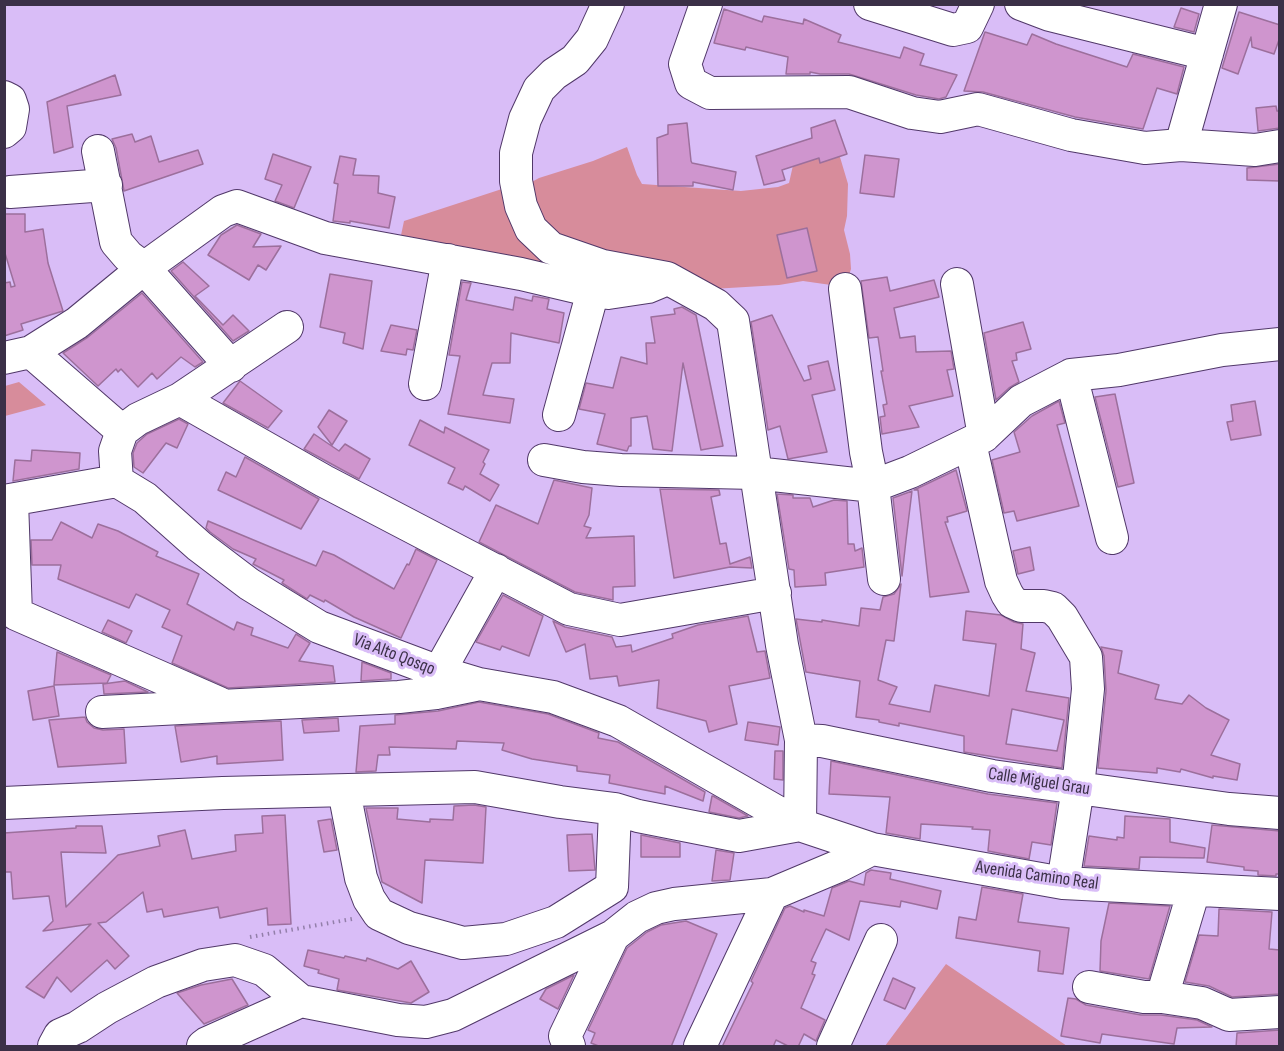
<!DOCTYPE html>
<style>
body{margin:0}
#map{position:relative;width:1284px;height:1051px;overflow:hidden;background:#d9bdf7;font-family:"Sofia Sans Condensed",sans-serif}
canvas{display:block}
.frame{position:absolute;inset:0;border:6px solid #3b3047;pointer-events:none}
</style>
<div id="map">
<canvas width="1284" height="1051"></canvas>
<div class="frame"></div>
</div>
<script>
const g = document.querySelector('canvas').getContext('2d');
g.lineJoin = 'round';
function fill(path, color) { g.fillStyle = color; g.fill(path, 'evenodd'); }
const poly = rows => new Path2D(rows.map(r => 'M' + r).join(''));
function strokePath(path, color, width, dash) { g.strokeStyle = color; g.lineWidth = width; g.lineCap = dash ? 'butt' : 'round'; g.setLineDash(dash || []); g.stroke(path); }
function write(font, color, halo, rows, align = 'center') {
  g.font = font + ' "Sofia Sans Condensed",sans-serif'; g.lineWidth = 6; g.setLineDash([]); g.textBaseline = 'middle'; g.strokeStyle = halo; g.fillStyle = color; for (const [text, x, y, turn = 0] of rows) {
    g.save(); g.translate(x, y); g.rotate((+turn || 0) * Math.PI / 180); g.textAlign = isNaN(turn) ? turn : align; if (halo) g.strokeText(text, 0, 0); g.fillText(text, 0, 0); g.restore();
  }
}
const green = poly([
 [627,147,637,175,642,184,741,191,778,187,789,183,794,161,837,147,848,184,847,216,844,230,850,254,851,269,846,284,831,285,803,281,779,285,712,289,550,236,528,184,539,178,593,161],
 [508,187,509,200,629,287,400,240,404,221],
 [19,382,46,405,5,416,5,386],
 [946,964,1067,1046,885,1046]
]);
const building = poly([
 [1181,8,1199,14,1194,32,1174,27,1181,8],
 [724,9,762,22,764,16,803,24,804,19,841,35,838,42,900,58,904,47,924,54,920,65,957,75,946,97,939,99,916,95,849,74,820,74,810,72,810,74,786,74,788,57,746,47,745,50,714,43,724,9],
 [1239,12,1280,25,1280,37,1274,54,1252,47,1251,37,1238,74,1222,68,1239,12],
 [985,32,1027,45,1032,34,1056,44,1127,67,1133,54,1184,67,1177,94,1157,88,1143,129,1075,117,983,92,964,91,985,32],
 [115,75,121,95,67,106,73,147,54,153,47,102,115,75],
 [1276,106,1277,111,1280,111,1280,128,1258,131,1256,108,1276,106],
 [835,120,847,154,820,163,819,158,782,170,785,180,764,185,756,156,812,138,811,128,835,120],
 [687,123,691,161,692,163,736,172,733,190,693,182,693,186,658,186,657,138,668,134,668,125,687,123],
 [132,134,135,142,151,136,159,162,198,150,203,164,124,191,116,148,112,139,132,134],
 [273,154,311,167,294,208,275,201,282,185,265,179,273,154],
 [865,155,899,159,894,197,860,193,865,155],
 [340,156,356,159,353,175,379,176,378,193,395,197,389,228,350,221,350,223,333,221,338,184,334,183,340,156],
 [1280,164,1280,181,1247,180,1247,168,1280,164],
 [4,214,25,214,25,232,43,229,48,263,63,311,21,324,23,330,4,336,4,283,10,282,11,287,15,286,4,250,4,214],
 [237,225,261,234,253,247,281,246,266,270,258,265,249,280,208,255,221,235,237,225],
 [807,228,817,271,787,278,777,235,807,228],
 [183,262,209,286,195,296,223,325,233,315,249,331,233,341,171,271,183,262],
 [330,274,372,281,363,349,343,343,345,333,320,327,330,274],
 [887,277,890,291,934,280,939,297,894,308,900,338,915,336,916,352,951,351,954,369,947,370,953,396,909,406,919,427,882,434,880,417,885,416,883,405,887,404,881,371,883,371,878,337,869,338,861,281,887,277],
 [462,282,471,283,466,300,513,310,515,297,532,301,533,296,549,299,547,309,564,313,559,343,511,333,510,363,492,363,483,395,514,399,510,423,448,414,460,356,449,355,462,282],
 [142,293,203,362,195,367,181,357,157,379,152,373,138,387,121,369,118,372,116,369,98,386,63,353,88,337,142,293],
 [682,307,696,315,723,446,701,450,683,363,672,451,653,449,647,416,631,418,631,446,629,446,627,451,597,444,605,414,579,409,586,383,613,388,621,357,647,364,646,343,655,343,651,317,675,314,674,309,682,307],
 [772,315,804,381,811,379,808,366,828,361,835,390,812,395,827,452,788,459,780,426,768,430,751,322,772,315],
 [1023,322,1031,349,1016,353,1017,360,1012,361,1019,382,1009,388,996,400,984,333,1023,322],
 [391,325,417,330,413,350,407,349,406,355,381,351,391,325],
 [240,381,282,411,268,428,223,403,240,381],
 [1115,394,1134,483,1118,487,1095,397,1115,394],
 [1059,401,1065,423,1057,425,1079,506,1017,521,1014,511,1004,513,992,460,1020,452,1014,432,1032,416,1059,401],
 [1255,401,1261,435,1231,440,1227,422,1233,421,1231,405,1255,401],
 [329,410,347,421,332,445,318,427,329,410],
 [179,419,188,424,177,448,166,443,143,473,134,467,133,453,137,443,147,434,179,419],
 [420,420,444,433,445,427,489,450,483,462,485,464,480,474,499,485,490,501,465,486,463,490,448,483,455,468,409,445,420,420],
 [314,434,339,451,345,444,370,459,359,479,304,449,314,434],
 [32,450,80,453,79,469,13,481,15,460,31,461,32,450],
 [245,457,319,499,301,529,218,490,226,472,236,477,245,457],
 [956,470,967,511,947,517,948,522,945,522,969,592,930,597,918,490,914,490,956,470],
 [554,480,592,488,589,515,584,526,591,528,586,538,634,536,635,586,613,587,613,600,575,592,479,542,496,505,538,524,554,480],
 [660,489,719,490,720,495,711,497,720,544,726,543,730,564,750,557,752,568,730,567,674,578,660,489],
 [912,491,906,540,902,576,893,498,912,491],
 [777,494,793,495,793,498,810,498,813,507,834,500,847,501,848,544,854,544,855,551,862,548,864,567,825,573,826,585,795,587,794,570,789,569,777,494],
 [208,521,316,566,323,551,334,555,394,589,407,564,409,565,416,549,437,560,401,638,354,617,325,600,324,602,310,595,307,599,282,583,284,580,253,564,256,559,233,549,210,532,206,528,208,521],
 [61,522,92,538,98,524,118,531,158,552,156,556,199,574,187,604,234,630,237,622,253,628,251,635,288,648,296,634,310,643,299,661,333,666,335,682,228,688,172,663,182,636,162,627,170,610,136,594,129,608,58,579,61,565,32,565,31,540,52,540,61,522],
 [1030,547,1034,570,1018,574,1013,551,1030,547],
 [901,584,894,641,886,640,878,680,897,687,889,704,930,712,935,685,989,696,996,644,963,640,966,611,1001,615,1014,622,1023,624,1021,649,1035,653,1026,691,1069,698,1062,768,964,752,964,736,899,723,899,726,879,722,879,720,856,717,860,681,806,672,796,619,822,622,822,620,859,626,861,608,880,610,883,597,894,594,901,584],
 [1012,709,1064,720,1057,751,1006,744,1012,709],
 [503,595,543,616,529,656,502,646,500,650,476,642,503,595],
 [748,616,757,652,765,651,770,678,729,686,737,724,709,732,706,721,657,708,659,680,619,686,617,676,590,679,585,644,566,652,553,621,565,627,612,637,616,647,631,645,632,652,673,638,672,634,698,625,748,616],
 [108,620,132,631,126,643,102,632,108,620],
 [1101,647,1122,651,1118,673,1159,685,1155,699,1182,704,1189,695,1206,708,1229,720,1211,755,1240,764,1237,780,1213,776,1213,778,1181,769,1180,772,1157,768,1157,773,1098,768,1106,691,1104,656,1101,647],
 [57,652,111,675,107,683,54,685,57,652],
 [362,662,391,673,391,679,361,681,362,662],
 [125,681,148,692,104,694,103,684,125,681],
 [54,686,59,716,33,720,28,691,54,686],
 [479,702,548,714,599,733,598,738,618,742,705,792,703,801,665,786,665,794,609,783,610,775,577,771,577,766,532,759,502,750,504,743,457,741,456,749,389,747,390,755,378,755,376,771,356,772,360,726,395,724,395,715,438,711,479,702],
 [85,717,87,722,94,728,103,730,124,729,126,763,58,767,49,720,85,717],
 [338,718,339,731,304,733,302,720,338,718],
 [281,721,283,760,217,764,217,756,181,762,175,726,281,721],
 [748,722,780,727,778,745,745,740,748,722],
 [775,751,783,751,783,780,774,779,775,751],
 [831,761,988,794,1057,803,1051,845,1032,842,1029,859,988,851,990,830,972,829,973,827,921,824,920,839,886,833,890,797,829,794,831,761],
 [712,796,713,796,748,816,739,818,709,812,712,796],
 [474,805,486,807,483,863,425,860,422,903,382,882,366,808,398,808,397,819,430,822,430,819,453,820,454,806,474,805],
 [285,815,291,924,268,925,267,908,220,918,218,907,164,917,162,909,147,912,143,892,106,922,98,923,129,956,115,969,107,960,71,992,57,977,44,998,26,987,91,924,43,931,53,921,49,896,13,899,11,872,4,872,4,833,76,828,76,826,102,826,106,853,61,852,66,907,118,855,160,846,158,836,185,830,192,859,236,851,235,835,263,833,262,816,285,815],
 [1125,816,1170,819,1170,842,1205,848,1204,858,1140,857,1139,869,1084,866,1089,836,1117,840,1117,837,1124,838,1125,816],
 [331,819,337,850,324,852,318,821,331,819],
 [1212,825,1280,831,1280,874,1276,874,1276,876,1258,875,1258,871,1244,870,1244,867,1207,862,1212,825],
 [592,834,595,870,569,871,567,835,592,834],
 [641,835,680,843,680,857,641,857,641,835],
 [716,850,734,853,730,880,712,881,716,850],
 [871,870,891,873,890,879,941,891,937,909,901,901,900,907,860,901,849,940,826,929,811,961,816,963,812,974,815,975,801,1008,825,1020,816,1041,804,1034,798,1047,790,1047,776,1040,773,1047,722,1047,753,983,751,981,785,908,790,906,804,912,804,910,824,916,832,888,849,881,864,885,866,873,871,870],
 [982,887,1023,894,1018,922,1069,928,1063,974,1038,971,1040,951,956,938,959,917,976,920,982,887],
 [1109,903,1170,906,1149,979,1100,971,1101,941,1109,903],
 [1219,909,1272,912,1269,949,1280,950,1280,994,1232,997,1209,986,1185,982,1199,935,1218,936,1219,909],
 [686,921,717,934,671,1047,601,1047,591,1043,595,1033,588,1030,627,948,647,932,661,925,686,921],
 [308,950,344,958,345,956,366,961,367,958,398,969,411,961,429,992,411,1003,337,990,339,979,318,973,319,970,304,966,308,950],
 [574,975,558,1009,540,999,546,989,574,975],
 [893,978,915,988,905,1009,884,1000,893,978],
 [232,979,248,1005,204,1024,177,993,201,985,232,979],
 [1068,998,1076,999,1086,1005,1141,1015,1161,1015,1197,1020,1212,1027,1177,1028,1174,1044,1102,1034,1100,1043,1061,1036,1068,998],
 [1280,1030,1280,1047,1236,1047,1237,1033,1280,1030]
]);
const path = poly([
 [250,937,352,919]
]);
const minor = poly([
 [608,4,592,39,575,60,554,74,539,89,525,119,516,153,516,181,521,206,531,229,551,248,603,266,667,278,716,305,733,321,782,645,801,740,800,825],
 [706,4,685,64,691,83,710,93,849,92,912,113,940,117,978,109,1071,135,1145,148,1181,145,1255,150,1280,146],
 [870,4,953,30,967,27,978,4],
 [1021,4,1050,15,1207,54],
 [4,97,10,100,13,109,10,127,4,132],
 [1181,145,1221,4],
 [98,151,116,242,128,256,144,268,231,366],
 [10,192,106,185],
 [957,284,984,436],
 [845,289,866,452,873,486,884,579],
 [31,352,122,431],
 [4,358,31,352,77,323,144,268,223,211,237,206,325,238,521,274,593,291,608,293,648,287,660,282],
 [1071,375,1112,538],
 [425,384,448,260],
 [180,399,324,481,569,609,620,620,775,593],
 [559,415,593,291],
 [970,443,1001,581,1007,594,1012,602,1021,606,1044,606,1053,608,1062,617,1086,657,1088,689,1078,788,1063,883],
 [544,460,583,467,621,470,755,473,873,486,910,472,984,436,1021,401,1071,375,1119,370,1222,350,1280,344],
 [117,481,115,451,122,431,138,419,180,399,287,327],
 [4,501,117,481,145,498,199,546,249,584,319,627,439,672,479,684,553,697,618,721,800,825,872,849,1063,883,1280,894],
 [12,501,16,614,219,703],
 [439,672,496,570],
 [102,712,399,697,436,693,475,685],
 [801,740,822,741,992,776,1229,809,1280,813],
 [344,791,361,878,369,899,379,914,409,928,463,943,506,939,556,922,612,887,615,809],
 [4,803,223,793,475,787,560,802,615,809,638,816,739,836,800,825],
 [1089,987,1144,997,1162,997,1202,1003,1229,1015,1280,1012],
 [1162,997,1194,890],
 [54,1046,60,1035,78,1027,107,1008,156,982,203,965,235,960,264,970,301,1001],
 [203,1046,207,1043,301,1001,398,1020,426,1022,453,1015,613,936,637,917,656,908,674,904,772,894,841,865,872,849],
 [569,1046,565,1036,613,936],
 [700,1046,772,894],
 [833,1046,881,940]
]);
const streetNames = [
 ["Via Alto Qosqo",394,655,21],
 ["Calle Miguel Grau",1039,782,9],
 ["Avenida Camino Real",1037,876,8]
];
fill(green, '#d78c9b');
fill(building, '#cf95ce');
strokePath(building, '#9c6f9c', 1.5);
strokePath(minor, '#513869', 34);
strokePath(path, '#937faa', 4, [1.5, 4.5]);
strokePath(minor, '#fff', 32);
write('18px', '#3b3047', '#d9bdf7', streetNames);
</script>
